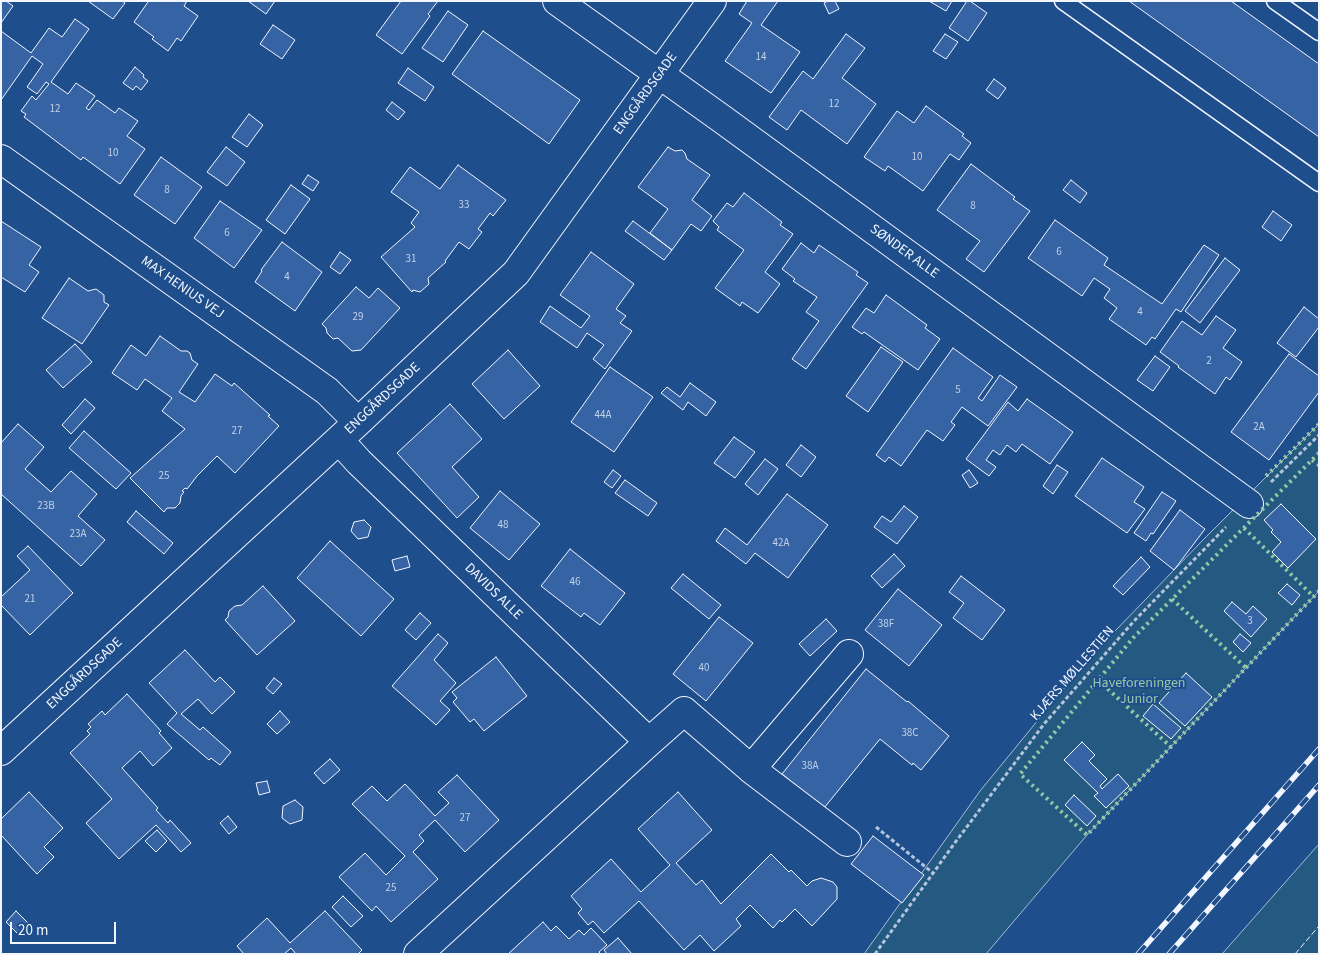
<!DOCTYPE html>
<meta charset="utf-8">
<style>
body{margin:0}
#map{position:relative;width:1320px;height:955px;overflow:hidden;background:#1f4e8c;font-family:"Source Sans 3",sans-serif}
canvas{display:block}
.frame{position:absolute;inset:0;border:2px solid #f2f6ff;pointer-events:none}
.scale{position:absolute;left:10px;top:922px;width:106px;height:22px;box-sizing:border-box;border:2px solid #f2f6ff;border-top:0;padding-left:6px;font-size:15px;line-height:18px;white-space:nowrap;color:#f2f6ff;-webkit-text-stroke:4px #1f4e8c;paint-order:stroke}
</style>
<div id="map">
<canvas width="1320" height="955"></canvas>
<div class="frame"></div>
<div class="scale">20 m</div>
</div>
<script>
const g = document.querySelector('canvas').getContext('2d');
g.lineJoin = 'round';
function fill(path, color) { g.fillStyle = color; g.fill(path, 'evenodd'); }
const poly = rows => new Path2D(rows.map(r => 'M' + r).join(''));
function strokePath(path, color, width, dash) { g.strokeStyle = color; g.lineWidth = width; g.lineCap = dash ? 'butt' : 'round'; g.setLineDash(dash || []); g.stroke(path); }
function write(font, color, halo, rows, align = 'center') {
  g.font = font + ' "Source Sans 3",sans-serif'; g.lineWidth = 4; g.setLineDash([]); g.textBaseline = 'middle'; g.strokeStyle = halo; g.fillStyle = color; for (const [text, x, y, turn = 0] of rows) {
    g.save(); g.translate(x, y); g.rotate((+turn || 0) * Math.PI / 180); g.textAlign = isNaN(turn) ? turn : align; if (halo) g.strokeText(text, 0, 0); g.fillText(text, 0, 0); g.restore();
  }
}
const green = poly([
 [1319,424,1319,591,1087,835,986,954,864,954,980,791,1088,659,1203,540,1319,424],
 [1319,844,1319,954,1222,954,1319,844]
]);
const building = poly([
 [1,1,6,1,13,6,1,23,1,1],
 [88,1,122,1,125,3,113,19,88,1],
 [147,1,187,1,184,6,198,16,181,41,177,38,168,51,152,39,154,37,134,22,148,2,147,1],
 [248,1,275,1,266,14,248,1],
 [401,1,438,1,428,14,430,16,402,54,376,35,401,1],
 [747,1,778,1,761,25,800,52,771,93,725,61,752,23,739,14,747,1],
 [828,1,835,1,839,9,829,14,824,3,828,1],
 [929,1,952,1,946,11,929,1],
 [967,1,970,1,987,13,968,41,949,28,967,1],
 [1129,1,1231,1,1319,64,1319,137,1129,1],
 [448,11,468,25,443,62,422,48,448,11],
 [75,19,89,29,51,82,68,94,76,83,95,96,86,108,89,110,97,100,115,113,119,108,138,121,127,136,145,149,120,184,83,157,81,160,24,117,26,114,21,111,32,96,36,100,49,84,46,82,37,94,27,87,43,64,32,56,1,100,1,31,31,53,49,28,62,37,75,19],
 [273,25,295,40,282,59,260,44,273,25],
 [483,31,580,100,549,144,452,74,483,31],
 [846,34,865,48,842,78,876,104,847,144,801,110,787,130,769,117,803,71,813,79,846,34],
 [945,34,958,42,946,59,933,51,945,34],
 [135,67,144,75,143,77,148,81,141,90,136,86,133,90,123,83,135,67],
 [408,68,434,87,425,101,398,83,408,68],
 [994,79,1006,88,998,99,986,90,994,79],
 [392,102,405,112,398,120,386,110,392,102],
 [926,106,964,134,962,136,971,143,959,160,950,154,923,191,888,166,885,171,864,157,897,111,914,123,926,106],
 [249,114,263,125,247,147,232,137,249,114],
 [226,147,245,162,227,186,207,172,226,147],
 [668,147,675,151,682,150,685,153,687,159,710,175,692,200,712,216,701,231,691,224,672,250,650,233,668,209,638,187,668,147],
 [161,157,202,187,175,224,134,195,161,157],
 [971,164,1015,197,1013,199,1030,211,984,272,966,259,980,241,937,210,971,164],
 [458,165,506,200,493,216,490,213,478,229,482,232,469,249,459,242,445,261,446,262,428,278,429,284,420,292,413,290,412,292,381,257,415,227,411,223,419,212,391,192,410,167,440,189,458,165],
 [308,175,319,182,313,191,302,184,308,175],
 [1071,180,1087,193,1080,203,1063,190,1071,180],
 [291,185,310,199,285,234,266,220,291,185],
 [744,193,782,222,780,225,793,234,765,272,780,284,758,313,742,302,740,306,715,288,744,250,717,230,719,227,713,221,727,203,733,207,744,193],
 [220,201,262,230,234,268,194,238,220,201],
 [1273,211,1292,225,1281,241,1262,227,1273,211],
 [1055,220,1108,258,1104,265,1162,304,1204,245,1219,255,1181,312,1176,309,1155,339,1152,337,1146,345,1109,319,1117,308,1104,298,1110,289,1094,278,1082,296,1028,258,1055,220],
 [1,221,41,247,29,265,39,272,25,292,1,277,1,221],
 [633,221,672,250,664,260,625,231,633,221],
 [282,242,322,272,295,311,255,282,262,271,261,270,282,242],
 [801,243,814,253,819,245,858,272,856,275,868,283,806,369,792,359,819,321,806,312,817,297,793,281,795,279,782,269,801,243],
 [340,252,351,260,340,274,330,267,340,252],
 [591,252,634,284,616,309,626,316,620,323,632,331,605,369,593,359,604,345,587,333,577,348,540,322,550,306,581,328,590,316,560,295,591,252],
 [1225,258,1240,270,1200,323,1185,311,1225,258],
 [69,278,88,291,96,289,104,295,104,302,109,305,82,344,42,318,69,278],
 [356,287,369,298,378,288,400,308,361,350,352,351,338,338,333,339,327,333,326,328,322,324,356,287],
 [886,295,927,325,925,328,940,339,918,370,864,332,862,334,852,327,866,308,874,313,886,295],
 [1304,307,1319,319,1319,327,1296,357,1277,343,1304,307],
 [1216,316,1236,330,1223,348,1242,362,1230,380,1226,377,1215,394,1178,367,1179,366,1160,352,1182,321,1202,335,1216,316],
 [160,336,181,351,187,351,190,353,192,360,198,364,179,392,195,402,215,374,232,386,234,383,270,415,268,416,279,426,235,473,217,456,197,476,187,489,185,488,182,491,184,492,181,496,180,503,175,508,167,508,164,512,130,478,185,429,162,411,172,398,145,379,137,390,112,373,131,345,146,356,160,336],
 [75,344,92,362,63,388,46,370,75,344],
 [881,347,903,362,868,412,846,396,881,347],
 [953,348,993,377,978,398,982,401,1000,375,1017,387,988,426,962,407,951,422,955,425,943,441,927,430,901,466,889,457,885,462,876,455,953,348],
 [508,350,540,386,504,419,472,384,508,350],
 [1289,354,1319,376,1319,392,1269,460,1231,432,1289,354],
 [1155,356,1170,367,1153,391,1137,380,1155,356],
 [610,367,653,397,614,452,571,422,610,367],
 [690,383,716,402,706,416,688,402,683,410,661,393,667,387,680,397,690,383],
 [85,399,95,408,71,434,62,425,85,399],
 [1027,399,1073,432,1050,464,1022,444,1016,452,1007,445,1000,455,993,450,986,460,996,467,989,476,966,459,1008,402,1018,411,1027,399],
 [450,404,482,439,452,467,479,497,457,518,397,453,450,404],
 [18,424,44,447,25,469,51,492,71,471,97,494,78,516,105,540,81,566,1,494,1,443,18,424],
 [84,431,131,473,116,489,69,448,84,431],
 [734,437,755,452,735,478,714,463,734,437],
 [801,445,816,457,801,477,786,465,801,445],
 [1102,458,1144,487,1134,502,1145,509,1127,533,1075,496,1102,458],
 [765,459,778,469,758,495,745,484,765,459],
 [1057,465,1068,472,1053,494,1043,486,1057,465],
 [613,470,621,476,612,488,604,482,613,470],
 [969,470,978,483,970,488,962,475,969,470],
 [625,480,657,503,648,516,615,493,625,480],
 [500,491,540,524,509,560,470,528,500,491],
 [1162,492,1176,501,1153,534,1151,533,1146,541,1134,533,1162,492],
 [787,494,828,525,788,578,755,553,746,564,716,541,725,528,747,545,787,494],
 [1281,504,1316,539,1288,568,1272,552,1281,542,1271,532,1273,530,1264,520,1281,504],
 [904,506,918,517,897,544,874,527,882,516,891,522,904,506],
 [1180,510,1205,529,1174,570,1150,551,1180,510],
 [136,511,173,543,164,554,127,522,136,511],
 [364,520,371,527,368,537,358,539,351,531,354,522,364,520],
 [330,541,394,599,361,636,297,578,330,541],
 [28,546,73,593,30,635,1,605,1,597,30,570,17,556,28,546],
 [570,549,625,593,600,625,584,613,581,617,541,586,570,549],
 [894,554,905,566,882,588,871,576,894,554],
 [407,556,410,567,395,571,392,560,407,556],
 [1141,557,1150,567,1123,595,1113,586,1141,557],
 [683,574,721,605,709,619,671,588,683,574],
 [961,576,1005,610,982,640,953,618,964,603,949,592,961,576],
 [1287,584,1300,595,1292,605,1278,593,1287,584],
 [263,586,295,621,257,655,225,620,228,617,229,611,235,606,242,605,263,586],
 [898,589,942,625,909,666,865,630,898,589],
 [1232,602,1246,614,1253,606,1267,619,1251,637,1224,611,1232,602],
 [420,613,431,623,416,640,405,630,420,613],
 [719,617,753,643,706,701,673,674,719,617],
 [826,619,837,631,810,656,799,644,826,619],
 [438,634,448,643,434,660,456,683,440,701,450,710,436,725,392,686,438,634],
 [1240,634,1251,643,1243,652,1233,642,1240,634],
 [185,650,215,682,220,677,235,692,212,714,198,699,181,714,200,730,203,727,231,752,220,765,211,758,209,760,167,724,177,713,149,683,185,650],
 [496,657,527,696,484,731,474,719,470,722,453,702,457,698,452,692,496,657],
 [866,669,907,702,908,701,949,736,921,770,913,763,912,765,880,739,824,808,782,774,866,669],
 [1186,673,1212,697,1185,726,1159,703,1186,673],
 [274,678,282,684,273,694,266,688,274,678],
 [127,694,161,731,159,733,172,748,153,766,140,751,122,768,158,808,156,810,168,823,170,820,191,843,181,852,156,825,119,859,86,823,112,799,70,753,90,734,87,731,91,727,88,724,102,711,105,715,127,694],
 [1153,704,1181,728,1171,739,1143,716,1153,704],
 [280,711,290,722,277,734,267,724,280,711],
 [1082,742,1095,755,1089,761,1107,779,1100,786,1102,789,1118,774,1129,786,1106,808,1094,796,1098,793,1064,760,1082,742],
 [330,759,340,770,324,784,314,773,330,759],
 [457,775,499,820,465,852,435,820,419,835,424,841,413,852,438,879,391,922,376,906,372,911,339,877,365,853,386,875,405,856,352,804,372,786,387,801,405,784,435,816,449,803,438,792,457,775],
 [267,781,270,792,259,795,256,783,267,781],
 [29,792,63,828,44,847,54,857,37,874,1,835,1,819,29,792],
 [678,792,712,830,676,863,696,885,702,880,721,904,771,854,789,872,791,870,807,886,812,881,821,878,833,882,837,887,837,899,812,926,795,909,782,922,780,920,773,928,750,905,736,919,741,926,714,951,700,935,684,950,639,901,604,933,593,921,588,925,578,913,582,909,571,896,611,859,641,892,670,865,638,829,678,792],
 [1074,795,1096,816,1087,826,1065,805,1074,795],
 [295,800,303,807,302,820,290,824,282,818,283,806,295,800],
 [228,816,237,827,229,834,220,823,228,816],
 [157,830,167,841,156,852,145,841,157,830],
 [873,836,924,875,902,903,851,864,873,836],
 [343,896,363,916,351,927,332,907,343,896],
 [16,911,32,927,21,937,6,922,16,911],
 [325,911,362,950,358,954,296,954,291,948,284,954,244,954,237,946,267,918,290,943,325,911],
 [543,922,551,931,556,926,569,939,579,930,584,935,591,928,607,945,599,952,601,954,508,954,543,922],
 [618,938,632,954,607,954,604,950,618,938]
]);
const path = poly([
 [1271,482,1319,435],
 [876,827,933,873],
 [875,954,954,844,1044,724,1134,621,1226,527]
]);
const lane = poly([
 [1063,1,1319,183],
 [1275,1,1319,32]
]);
const street = poly([
 [557,1,722,119,1249,504],
 [1,159,327,391,358,422],
 [339,440,359,462,649,742,418,954],
 [649,742,684,711,751,769,847,842],
 [1,751,358,422,516,273,712,1],
 [751,769,849,654]
]);
const rail = poly([
 [1138,954,1319,749],
 [1169,954,1319,785]
]);
const hedge = poly([
 [1319,453,1133,638,1020,774,1087,835,1319,591],
 [1312,460,1319,465],
 [1266,476,1319,424],
 [1244,528,1314,597],
 [1172,599,1246,668],
 [1098,680,1171,747]
]);
const fence = poly([
 [1295,954,1319,926]
]);
const numberNames = [
 ["14",761,58],
 ["12",834,105],
 ["12",55,110],
 ["10",113,154],
 ["10",917,158],
 ["8",167,191],
 ["33",464,206],
 ["8",973,207],
 ["6",227,234],
 ["6",1059,253],
 ["31",411,260],
 ["4",287,278],
 ["4",1140,313],
 ["29",358,318],
 ["2",1209,362],
 ["5",958,391],
 ["44A",603,416],
 ["2A",1259,428],
 ["27",237,432],
 ["25",164,477],
 ["23B",46,507],
 ["48",503,526],
 ["23A",78,535],
 ["42A",781,544],
 ["46",575,583],
 ["21",30,600],
 ["3",1250,622],
 ["38F",886,625],
 ["40",704,669],
 ["38C",910,734],
 ["38A",810,767],
 ["27",465,819],
 ["25",391,889]
];
const streetNames = [
 ["ENGGÅRDSGADE",646,94,-54],
 ["SØNDER ALLE",904,252,36],
 ["MAX HENIUS VEJ",182,288,35],
 ["ENGGÅRDSGADE",383,399,-43],
 ["DAVIDS ALLE",493,592,44],
 ["ENGGÅRDSGADE",85,674,-43],
 ["KJÆRS MØLLESTIEN",1073,674,-49]
];
const parkNames = [
 ["Haveforeningen",1139,684],
 ["Junior",1139,700]
];
fill(green, '#245a82');
strokePath(green, '#a8bbd7', 1);
fill(building, '#3563a3');
strokePath(building, '#f2f6ff', 1);
strokePath(lane, '#f2f6ff', 19);
strokePath(street, '#f2f6ff', 30);
strokePath(path, '#b3c4dc', 3, [4, 2.5]);
strokePath(lane, '#1f4e8c', 16);
strokePath(street, '#1f4e8c', 28);
strokePath(rail, '#f2f6ff', 5.5);
strokePath(rail, '#1f4e8c', 4, [11]);
strokePath(hedge, '#97c8a6', 4, [2.5, 4]);
strokePath(fence, '#f2f6ff', 1, [6, 2.5]);
write('11px', '#c3d1e8', null, numberNames);
write('14px', '#f2f6ff', '#1f4e8c', streetNames);
write('14px', '#97c8a6', '#1f4e8c', parkNames);
</script>
